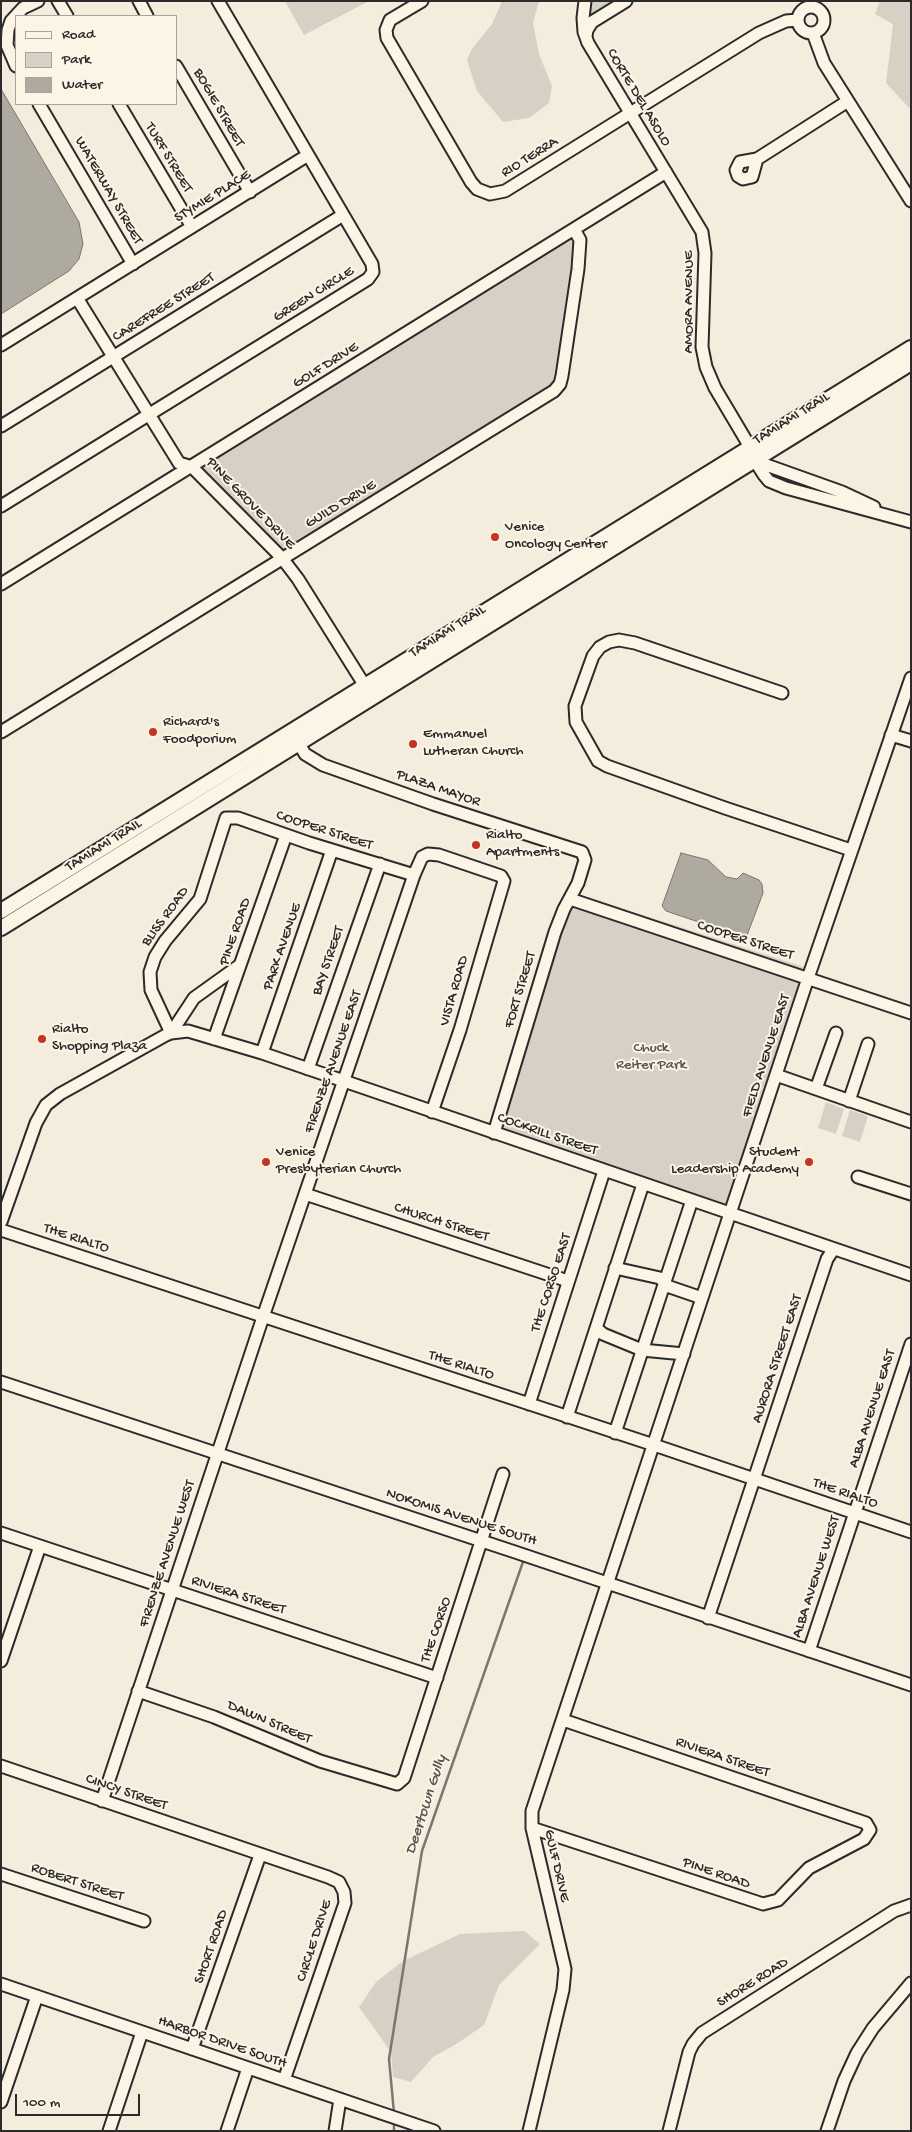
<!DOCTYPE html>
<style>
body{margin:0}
#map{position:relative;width:912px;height:2132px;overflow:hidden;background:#f4edde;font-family:"Gochi Hand",sans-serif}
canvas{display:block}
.frame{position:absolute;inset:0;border:2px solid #2b2b2b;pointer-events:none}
.legend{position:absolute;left:15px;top:15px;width:162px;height:90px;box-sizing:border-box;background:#fcf5e5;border:1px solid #a8a49b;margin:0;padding:6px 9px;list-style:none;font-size:15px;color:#2b2b2b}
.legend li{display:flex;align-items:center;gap:10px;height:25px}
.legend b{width:25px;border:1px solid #a8a49b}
.scale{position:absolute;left:15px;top:2094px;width:125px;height:22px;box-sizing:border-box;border:2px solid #2b2b2b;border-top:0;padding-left:6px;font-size:15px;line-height:18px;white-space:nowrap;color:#2b2b2b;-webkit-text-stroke:4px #fcf5e5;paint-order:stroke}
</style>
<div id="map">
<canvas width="912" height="2132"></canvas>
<div class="frame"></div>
<ul class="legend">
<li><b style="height:6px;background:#fcf5e5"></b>Road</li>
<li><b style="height:14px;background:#d6d1c4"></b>Park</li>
<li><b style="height:14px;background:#afaaa0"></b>Water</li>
</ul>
<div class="scale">100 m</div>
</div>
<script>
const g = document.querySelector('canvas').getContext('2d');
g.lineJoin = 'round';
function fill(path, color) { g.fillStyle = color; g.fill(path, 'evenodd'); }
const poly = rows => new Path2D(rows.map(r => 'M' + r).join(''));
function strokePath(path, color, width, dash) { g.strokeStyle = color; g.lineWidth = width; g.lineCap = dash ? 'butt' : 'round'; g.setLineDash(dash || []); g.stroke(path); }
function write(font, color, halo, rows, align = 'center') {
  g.font = font + ' "Gochi Hand",sans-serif'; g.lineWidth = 4; g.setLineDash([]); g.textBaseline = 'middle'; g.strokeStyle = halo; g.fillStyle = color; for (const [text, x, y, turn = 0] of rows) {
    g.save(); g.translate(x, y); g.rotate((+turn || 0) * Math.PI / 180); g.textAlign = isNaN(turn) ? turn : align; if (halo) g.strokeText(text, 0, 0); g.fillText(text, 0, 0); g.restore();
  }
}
const green = poly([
 [285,1,369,1,304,35],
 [502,1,539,1,533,23,539,54,552,86,549,103,529,118,503,122,477,91,467,60,471,50,492,24],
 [587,1,620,1,596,16,585,19],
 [880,1,911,1,911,110,886,83,893,24,875,14],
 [570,239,576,245,559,370,554,385,287,550,282,550,202,471,202,465,564,240],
 [575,893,813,970,802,978,577,902],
 [576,906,799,980,801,986,729,1203,725,1206,500,1129,561,922,571,907],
 [826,1102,844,1109,836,1134,818,1128],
 [850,1110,868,1116,860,1142,842,1136],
 [524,1931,540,1944,499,1985,484,2025,458,2043,433,2057,411,2082,393,2077,391,2052,359,2007,376,1982,403,1961,460,1934]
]);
const water = poly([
 [1,89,79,222,83,244,79,259,69,271,1,314,1,89],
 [681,853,708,860,726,877,737,879,743,873,759,880,762,884,763,893,746,938,666,911,662,906,681,853]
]);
const stream = poly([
 [394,2113,389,2059,422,1851,524,1559],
 [394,2121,394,2131]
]);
const minor = poly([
 [58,1,67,16],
 [139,1,147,16],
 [422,1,390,20,386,30,387,38,471,182,477,189,490,194,505,191,759,33,786,21,798,20],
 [585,1,583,18,584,32,588,43,702,232,705,253,702,347,706,367,715,388,750,447,755,461,764,475,769,481,786,488,911,522],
 '798 20a13 13 0 1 1 26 0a13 13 0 1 1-26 0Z',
 [813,33,824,63,911,201],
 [586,36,587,30,592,22,626,1],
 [16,66,7,45,8,30,11,21,23,8,38,1],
 [176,66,250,192],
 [39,104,133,264],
 [119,104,192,227],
 [757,159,848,101],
 [757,159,752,177,743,179,738,176,736,170,740,162,757,159],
 [77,298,179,463,192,467,282,558,298,579,365,686],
 [1,345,308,155],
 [1,426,343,215],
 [755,461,842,492,874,507],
 [1,506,368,279,373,272,372,264,218,1],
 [1,584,666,172],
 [782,693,635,643,619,640,609,642,600,647,593,656,575,706,576,722,598,761,607,766,725,808,851,850],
 [1,732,554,391,560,384,562,376,578,269,580,240,574,229],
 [891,735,911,741],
 [295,737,305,754,323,765,433,804,582,852,585,860,578,883,564,909,555,932,494,1133],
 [570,899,911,1013],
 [171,1033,151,990,150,972,155,957,165,941,200,899,226,818,238,818,309,843,414,875],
 [171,1033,194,998,240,965],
 [214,1039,286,835],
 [262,1053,332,850],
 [308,1069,380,864],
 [776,1075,911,1122],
 [816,1089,836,1033],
 [849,1101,868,1044],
 [858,1177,911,1194],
 [305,1194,568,1281],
 [1,1222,36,1123,46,1105,60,1094,166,1035,171,1033,188,1031,262,1053,911,1275],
 [1,1230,654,1445,911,1532],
 [615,1268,660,1278,667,1286,702,1298],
 [596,1328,603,1334,642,1350,684,1354],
 [1,1382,512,1551,911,1685],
 [529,1404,604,1171],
 [567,1417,643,1184],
 [615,1433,692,1200],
 [1,1533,437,1678],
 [708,1618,827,1259,833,1250],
 [809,1651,911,1344],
 [1,1661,40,1546],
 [138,1691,214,1717,320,1761,397,1784,404,1778,503,1474],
 [1,1766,328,1877,339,1882,344,1892,345,1903,284,2080],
 [102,1801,263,1317,414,875,422,857,428,854,439,855,501,876,504,881,460,1030,432,1112],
 [532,1828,763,1904,778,1900,809,1868,864,1839,870,1830,866,1823,563,1720],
 [1,1874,144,1921],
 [1,1984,434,2131],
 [192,2049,260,1855],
 [1,2102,37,1996],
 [109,2131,142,2032],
 [227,2131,248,2068],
 [335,2131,340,2099],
 [529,2131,563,1990,565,1969,532,1828,532,1811,808,978,911,678],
 [669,2131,689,2052,693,2044,702,2033,894,1911,911,1905],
 [827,2131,844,2081,857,2053,873,2028,911,1983]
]);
const major = poly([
 [1,911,911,348],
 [1,928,911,363]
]);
const markers = [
 [495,537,5,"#c8321e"],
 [153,732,5,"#c8321e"],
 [413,744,5,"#c8321e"],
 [476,845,5,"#c8321e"],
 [42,1039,5,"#c8321e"],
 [266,1162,5,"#c8321e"],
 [809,1162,5,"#c8321e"]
];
const streetNames = [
 ["CORTE DEL ASOLO",638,98,59],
 ["BOGIE STREET",218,108,60],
 ["TURF STREET",168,158,59],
 ["RIO TERRA",530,158,-32],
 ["WATERWAY STREET",108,191,60],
 ["STYMIE PLACE",213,197,-32],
 ["GREEN CIRCLE",314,295,-32],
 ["AMORA AVENUE",690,302,-90],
 ["CAREFREE STREET",164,308,-32],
 ["GOLF DRIVE",326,366,-32],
 ["TAMIAMI TRAIL",792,419,-32],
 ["PINE GROVE DRIVE",250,504,46],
 ["GUILD DRIVE",341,505,-31],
 ["TAMIAMI TRAIL",448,632,-32],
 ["PLAZA MAYOR",438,789,19],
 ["COOPER STREET",324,831,18],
 ["TAMIAMI TRAIL",104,846,-32],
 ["BLISS ROAD",166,917,-54],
 ["PINE ROAD",236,932,-71],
 ["COOPER STREET",745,941,18],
 ["PARK AVENUE",283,947,-71],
 ["BAY STREET",329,961,-71],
 ["FORT STREET",521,990,-73],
 ["VISTA ROAD",455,991,-74],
 ["FIELD AVENUE EAST",767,1056,-72],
 ["FIRENZE AVENUE EAST",334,1062,-71],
 ["COCKRILL STREET",547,1135,19],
 ["CHURCH STREET",441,1223,18],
 ["THE RIALTO",76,1239,18],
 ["THE CORSO EAST",552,1283,-72],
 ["AURORA STREET EAST",778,1359,-72],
 ["THE RIALTO",461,1366,18],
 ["ALBA AVENUE EAST",873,1409,-72],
 ["THE RIALTO",845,1494,19],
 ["NOKOMIS AVENUE SOUTH",461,1518,18],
 ["FIRENZE AVENUE WEST",168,1554,-72],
 ["ALBA AVENUE WEST",817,1577,-72],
 ["RIVIERA STREET",238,1596,18],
 ["THE CORSO",437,1630,-71],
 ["DAWN STREET",269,1723,23],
 ["RIVIERA STREET",722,1758,19],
 ["CINCY STREET",126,1793,19],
 ["GULF DRIVE",556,1866,77],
 ["PINE ROAD",716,1874,19],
 ["ROBERT STREET",77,1883,18],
 ["CIRCLE DRIVE",315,1941,-72],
 ["SHORT ROAD",212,1947,-71],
 ["SHORE ROAD",753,1983,-32],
 ["HARBOR DRIVE SOUTH",222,2043,19]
];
const poiNames = [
 ["Venice",505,528],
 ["Oncology Center",505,545],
 ["Richard's",163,723],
 ["Foodporium",163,740],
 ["Emmanuel",423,735],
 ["Lutheran Church",423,752],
 ["Rialto",486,836],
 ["Apartments",486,853],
 ["Rialto",52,1030],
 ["Shopping Plaza",52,1047],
 ["Venice",276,1153],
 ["Presbyterian Church",276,1170],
 ["Student",799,1153,"right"],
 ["Leadership Academy",799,1170,"right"]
];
const parkNames = [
 ["Chuck",651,1049],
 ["Reiter Park",651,1066]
];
const waterNames = [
 ["Deertown Gully",427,1805,-72]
];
fill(green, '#d6d1c4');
fill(water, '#afaaa0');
strokePath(water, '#7a7771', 1);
strokePath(stream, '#7a7771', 2.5);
strokePath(minor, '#2b2b2b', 15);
strokePath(major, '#2b2b2b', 18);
strokePath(minor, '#fcf5e5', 11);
strokePath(major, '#fcf5e5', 14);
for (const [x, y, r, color] of markers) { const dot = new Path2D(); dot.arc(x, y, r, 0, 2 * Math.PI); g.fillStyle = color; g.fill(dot); strokePath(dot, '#fcf5e5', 2); }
write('15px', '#2b2b2b', '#fcf5e5', streetNames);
write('15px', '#2b2b2b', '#fcf5e5', poiNames, 'left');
write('15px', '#565451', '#fcf5e5', parkNames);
write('italic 16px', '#595754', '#fcf5e5', waterNames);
</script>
